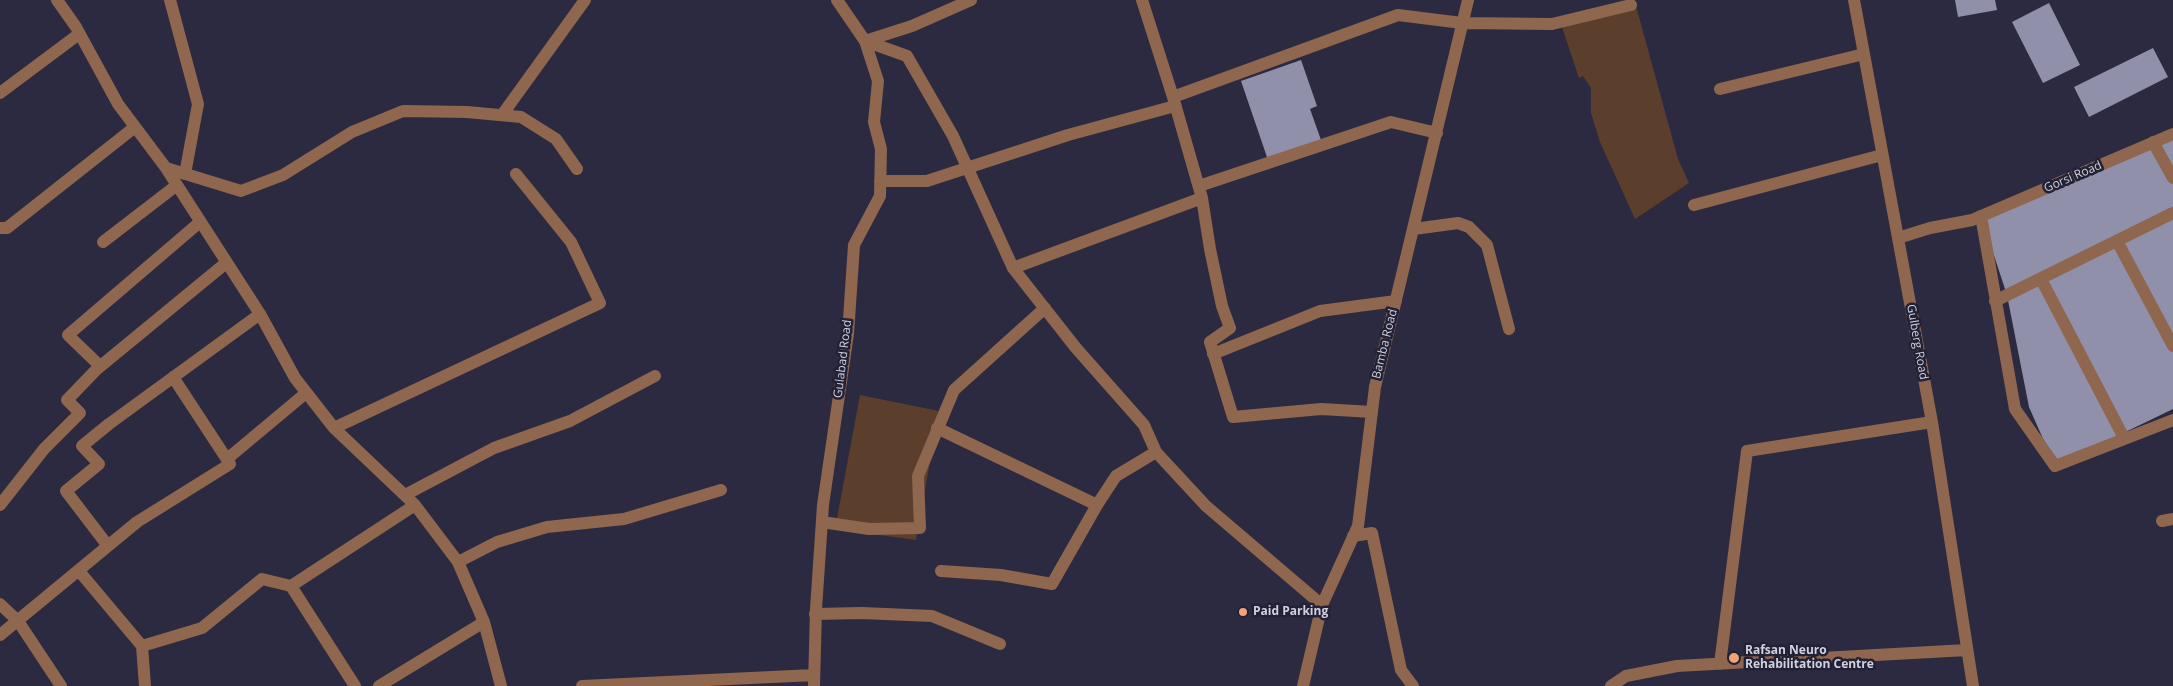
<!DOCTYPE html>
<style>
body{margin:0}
canvas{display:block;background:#2b2a40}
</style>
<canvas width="2173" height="686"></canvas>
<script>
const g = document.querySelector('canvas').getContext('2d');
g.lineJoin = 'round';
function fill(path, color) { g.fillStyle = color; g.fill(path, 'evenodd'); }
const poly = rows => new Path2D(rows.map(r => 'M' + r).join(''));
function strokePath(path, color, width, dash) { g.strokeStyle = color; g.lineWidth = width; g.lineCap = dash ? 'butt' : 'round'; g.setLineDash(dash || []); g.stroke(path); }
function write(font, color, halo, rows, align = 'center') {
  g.font = font + ' "Open Sans",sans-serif'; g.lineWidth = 5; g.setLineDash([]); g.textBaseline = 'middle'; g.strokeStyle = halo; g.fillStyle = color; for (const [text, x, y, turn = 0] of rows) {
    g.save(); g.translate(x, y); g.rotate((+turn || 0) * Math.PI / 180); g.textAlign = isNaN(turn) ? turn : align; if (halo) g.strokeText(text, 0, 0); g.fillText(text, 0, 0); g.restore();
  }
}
const green = poly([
 [1636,6,1678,159,1689,183,1635,219,1600,142,1591,113,1591,88,1583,76,1579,78,1562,27],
 [860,395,939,411,916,540,835,529]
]);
const building = poly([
 [1955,0,1995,0,1997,10,1958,17],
 [2049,3,2080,65,2043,83,2012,22],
 [2153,48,2168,77,2089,117,2074,87],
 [1301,60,1317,106,1310,109,1321,140,1268,160,1241,81],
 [2173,134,2173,409,2055,466,2029,407,2007,295,1981,216]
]);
const minor = poly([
 [57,0,76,27,118,104,166,168,260,314,295,378,334,428,415,505,458,562,484,622,501,686],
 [170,0,198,104,185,174],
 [837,0,865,41,912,26,971,0],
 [1142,0,1173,97,1398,15,1462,23,1552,24,1631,5],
 [1854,0,1932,422,1973,686],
 [865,41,907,56,953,136,1013,268,1076,348,1144,425,1156,452,1206,506,1322,605],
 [1720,89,1864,54],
 [0,93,79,34],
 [1173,97,1202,198,1210,249,1222,306,1230,328,1210,342,1233,417,1321,409,1372,412],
 [502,115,585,0],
 [2153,142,2173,178],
 [166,168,241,191,283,175,352,132,403,111,467,112,521,117,556,139,577,169],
 [880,181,927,181,1068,135,1175,106],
 [1199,186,1391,122,1437,133],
 [1694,205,1882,155],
 [1981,216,2015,409,2055,466,2173,420],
 [0,228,7,228,135,127],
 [1414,229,1458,223,1469,227,1487,245,1509,329],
 [1898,238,1930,228,1972,220,2173,134],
 [2117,241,2173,346],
 [103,242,177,185],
 [1013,268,1202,198],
 [2041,279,2124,438],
 [1995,301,2173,213],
 [1213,354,1320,311,1396,301],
 [100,366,68,335,200,222],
 [334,428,600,303,571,242,516,174],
 [937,428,1097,505,1116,476,1156,452],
 [227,459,306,393],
 [405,495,494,448,570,421,655,376],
 [0,505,44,449,80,413,67,400,97,369,226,263],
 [2162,521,2173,519],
 [822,522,869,529,920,528,918,476,954,390,1045,308],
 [1353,536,1372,533,1401,670,1413,686],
 [108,546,66,491,99,464,82,446,109,424,260,314],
 [458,562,497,542,547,527,624,519,721,490],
 [79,571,142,646,202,628,262,579,291,586],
 [941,571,1001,575,1052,584,1097,505],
 [0,604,18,621,61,686],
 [815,614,862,613,932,616,1000,644],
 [0,635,137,522,230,464,173,377],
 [142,646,145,686],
 [1720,664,1747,451,1932,422],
 [355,686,291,586,415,505],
 [379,686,484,622],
 [582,686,814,675],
 [814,686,816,609,823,505,848,334,854,245,880,196,881,149,874,122,878,81,865,41],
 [1303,686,1322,605,1358,526,1375,387,1468,0],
 [1611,686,1626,676,1677,666,1967,650]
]);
const markers = [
 [1243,612,5,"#efa377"],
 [1734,658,6,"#efa377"]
];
const streetNames = [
 ["Gorsi Road",2073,177,-23],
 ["Gulberg Road",1917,342,80],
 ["Bamba Road",1385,344,-76],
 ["Gulabad Road",843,359,-83]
];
const poiNames = [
 ["Paid Parking",1253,612],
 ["Rafsan Neuro",1745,651],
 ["Rehabilitation Centre",1745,665]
];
fill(green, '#5c3e2d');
fill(building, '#9090aa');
strokePath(minor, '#8f664e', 12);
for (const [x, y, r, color] of markers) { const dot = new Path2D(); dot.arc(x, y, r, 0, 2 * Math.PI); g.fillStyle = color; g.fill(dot); strokePath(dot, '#222135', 2); }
write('12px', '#d0d1df', '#222135', streetNames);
write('bold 12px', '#d0d1df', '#222135', poiNames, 'left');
</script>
